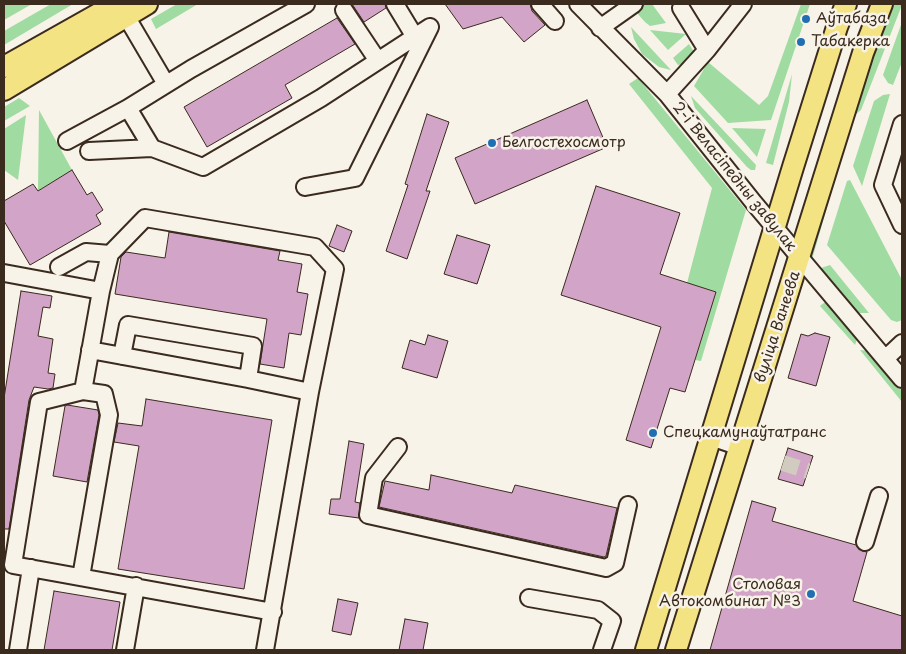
<!DOCTYPE html>
<meta charset="utf-8">
<style>
body{margin:0}
#map{position:relative;width:906px;height:654px;overflow:hidden;background:#f7f3e8;font-family:"Playpen Sans",sans-serif}
canvas{display:block}
.frame{position:absolute;inset:0;border:5px solid #3b2a1e;pointer-events:none}
</style>
<div id="map">
<canvas width="906" height="654"></canvas>
<div class="frame"></div>
</div>
<script>
const g = document.querySelector('canvas').getContext('2d');
g.lineJoin = 'round';
function fill(path, color) { g.fillStyle = color; g.fill(path, 'evenodd'); }
const poly = rows => new Path2D(rows.map(r => 'M' + r).join(''));
function strokePath(path, color, width, dash) { g.strokeStyle = color; g.lineWidth = width; g.lineCap = dash ? 'butt' : 'round'; g.setLineDash(dash || []); g.stroke(path); }
function write(font, color, halo, rows, align = 'center') {
  g.font = font + ' "Playpen Sans",sans-serif'; g.lineWidth = 5; g.setLineDash([]); g.textBaseline = 'middle'; g.strokeStyle = halo; g.fillStyle = color; for (const [text, x, y, turn = 0] of rows) {
    g.save(); g.translate(x, y); g.rotate((+turn || 0) * Math.PI / 180); g.textAlign = isNaN(turn) ? turn : align; if (halo) g.strokeText(text, 0, 0); g.fillText(text, 0, 0); g.restore();
  }
}
const green = poly([
 [4,4,32,4,4,20],
 [51,4,73,4,4,45,4,31],
 [177,4,198,4,156,29,151,19],
 [644,4,652,4,666,23,650,26,645,22,635,11],
 [801,4,810,4,771,120,728,123,694,86,708,62,759,105,768,96],
 [894,4,902,4,902,5,861,110,855,115,852,114,886,21],
 [902,22,902,62,893,85,888,83,883,75],
 [631,27,671,70,659,67,642,54,634,39],
 [650,30,686,34,668,50],
 [689,44,694,52,685,64,678,65,673,58],
 [792,74,789,102,773,165,766,163],
 [638,78,746,210,701,361,695,360,716,292,687,283,712,188,629,84],
 [890,94,862,186,853,166,874,101,883,95],
 [691,96,756,165,755,170,751,170,747,167,695,108],
 [19,98,30,106,4,121,4,107],
 [39,110,72,170,38,191],
 [26,115,18,180,4,170,4,129],
 [732,128,766,129,757,157],
 [850,180,902,280,902,320,897,322,891,320,827,245,847,181],
 [828,190,832,190,811,263,809,258],
 [830,265,869,313,856,313,818,269],
 [825,302,830,306,851,331,857,339,855,345,820,306],
 [860,350,869,351,902,391,902,402]
]);
const building = poly([
 [352,4,385,4,386,8,364,22,352,4],
 [445,4,530,4,532,11,545,25,524,42,502,17,463,29,445,4],
 [337,18,355,44,285,85,292,98,207,147,184,107,337,18],
 [587,100,607,147,475,204,455,158,587,100],
 [427,114,449,122,426,191,430,191,407,259,386,251,408,185,405,184,427,114],
 [72,170,87,195,92,192,103,210,96,215,101,224,30,265,4,221,4,201,33,184,38,191,72,170],
 [596,186,680,213,660,274,716,292,685,392,670,388,651,448,626,440,661,327,561,295,596,186],
 [337,225,352,231,344,252,329,246,337,225],
 [169,232,280,251,278,260,302,264,297,292,308,294,301,335,289,333,284,368,260,364,267,319,115,294,121,257,126,252,165,258,169,232],
 [457,235,490,245,477,284,444,274,457,235],
 [21,291,52,296,50,308,43,307,38,336,53,339,48,373,55,374,53,388,48,389,34,387,29,400,9,529,4,529,4,398,21,291],
 [815,333,830,337,816,386,788,378,801,334,808,336,815,333],
 [428,335,448,341,437,378,402,368,410,340,425,345,428,335],
 [146,399,272,420,244,589,118,569,139,446,114,442,118,423,142,426,146,399],
 [67,405,98,410,99,415,87,482,53,476,65,406,67,405],
 [349,441,364,444,355,502,360,503,359,518,329,514,331,499,340,499,349,441],
 [788,448,813,456,803,486,778,479,788,448],
 [431,475,512,493,515,485,617,508,606,556,604,557,379,507,385,481,429,490,431,475],
 [752,501,776,508,772,521,856,545,862,551,867,552,853,601,902,616,902,650,710,650,752,501],
 [54,591,120,602,112,650,44,650,54,591],
 [338,599,358,603,351,635,332,631,338,599],
 [405,619,428,623,423,650,399,650,405,619]
]);
const minorTunnel = poly([
 [783,463,808,471]
]);
const minor = poly([
 [306,4,191,69,128,108,152,148,203,167,321,98,430,27],
 [395,4,415,37],
 [540,4,555,21],
 [578,4,667,94,754,203,902,379],
 [681,8,707,50],
 [344,10,378,61],
 [126,16,166,84],
 [600,28,634,4],
 [667,94,707,50,743,4],
 [902,124,883,185,902,225],
 [67,141,128,108],
 [89,151,152,148],
 [305,187,355,178,430,27],
 [110,254,101,291,83,391,39,402,13,565,273,612],
 [59,267,86,252,110,254,145,218,315,247,335,269,310,392],
 [4,273,101,291],
 [90,350,248,379],
 [122,356,128,325,253,346,248,379,310,392,265,650],
 [885,359,902,343],
 [711,437,740,447],
 [398,447,374,478,368,515,606,568,615,563,628,505],
 [865,542,879,496],
 [81,577,109,415,104,394,83,391],
 [529,598,598,610,612,621,602,650],
 [18,650,31,568],
 [125,650,136,586]
]);
const major = poly([
 [4,67,116,4],
 [4,90,147,4],
 [646,650,793,167,837,27,846,4],
 [676,650,863,53,882,4]
]);
const markers = [
 [806,19,5,"#1f6fb2"],
 [801,42,5,"#1f6fb2"],
 [492,143,5,"#1f6fb2"],
 [653,433,5,"#1f6fb2"],
 [811,594,5,"#1f6fb2"]
];
const poiNames = [
 ["Аўтабаза",816,19],
 ["Табакерка",811,42],
 ["Белгостехосмотр",502,143],
 ["Спецкамунаўтатранс",663,433],
 ["Столовая",801,585,"right"],
 ["Автокомбинат №3",801,602,"right"]
];
const streetNames = [
 ["2-і Веласіпедны завулак",734,177,51],
 ["вуліца Ванеева",778,327,-72]
];
fill(green, '#a0dba1');
fill(building, '#d2a4c7');
strokePath(building, '#3b2a1e', 1);
strokePath(minorTunnel, '#d1cbc0', 16, [16, 8]);
strokePath(minor, '#3b2a1e', 20);
strokePath(major, '#3b2a1e', 24);
strokePath(minor, '#f7f3e8', 16);
strokePath(major, '#f4e382', 20);
for (const [x, y, r, color] of markers) { const dot = new Path2D(); dot.arc(x, y, r, 0, 2 * Math.PI); g.fillStyle = color; g.fill(dot); strokePath(dot, '#f7f3e8', 2); }
write('15px', '#3b2a1e', '#f7f3e8', poiNames, 'left');
write('15px', '#3b2a1e', '#f7f3e8', streetNames);
</script>
